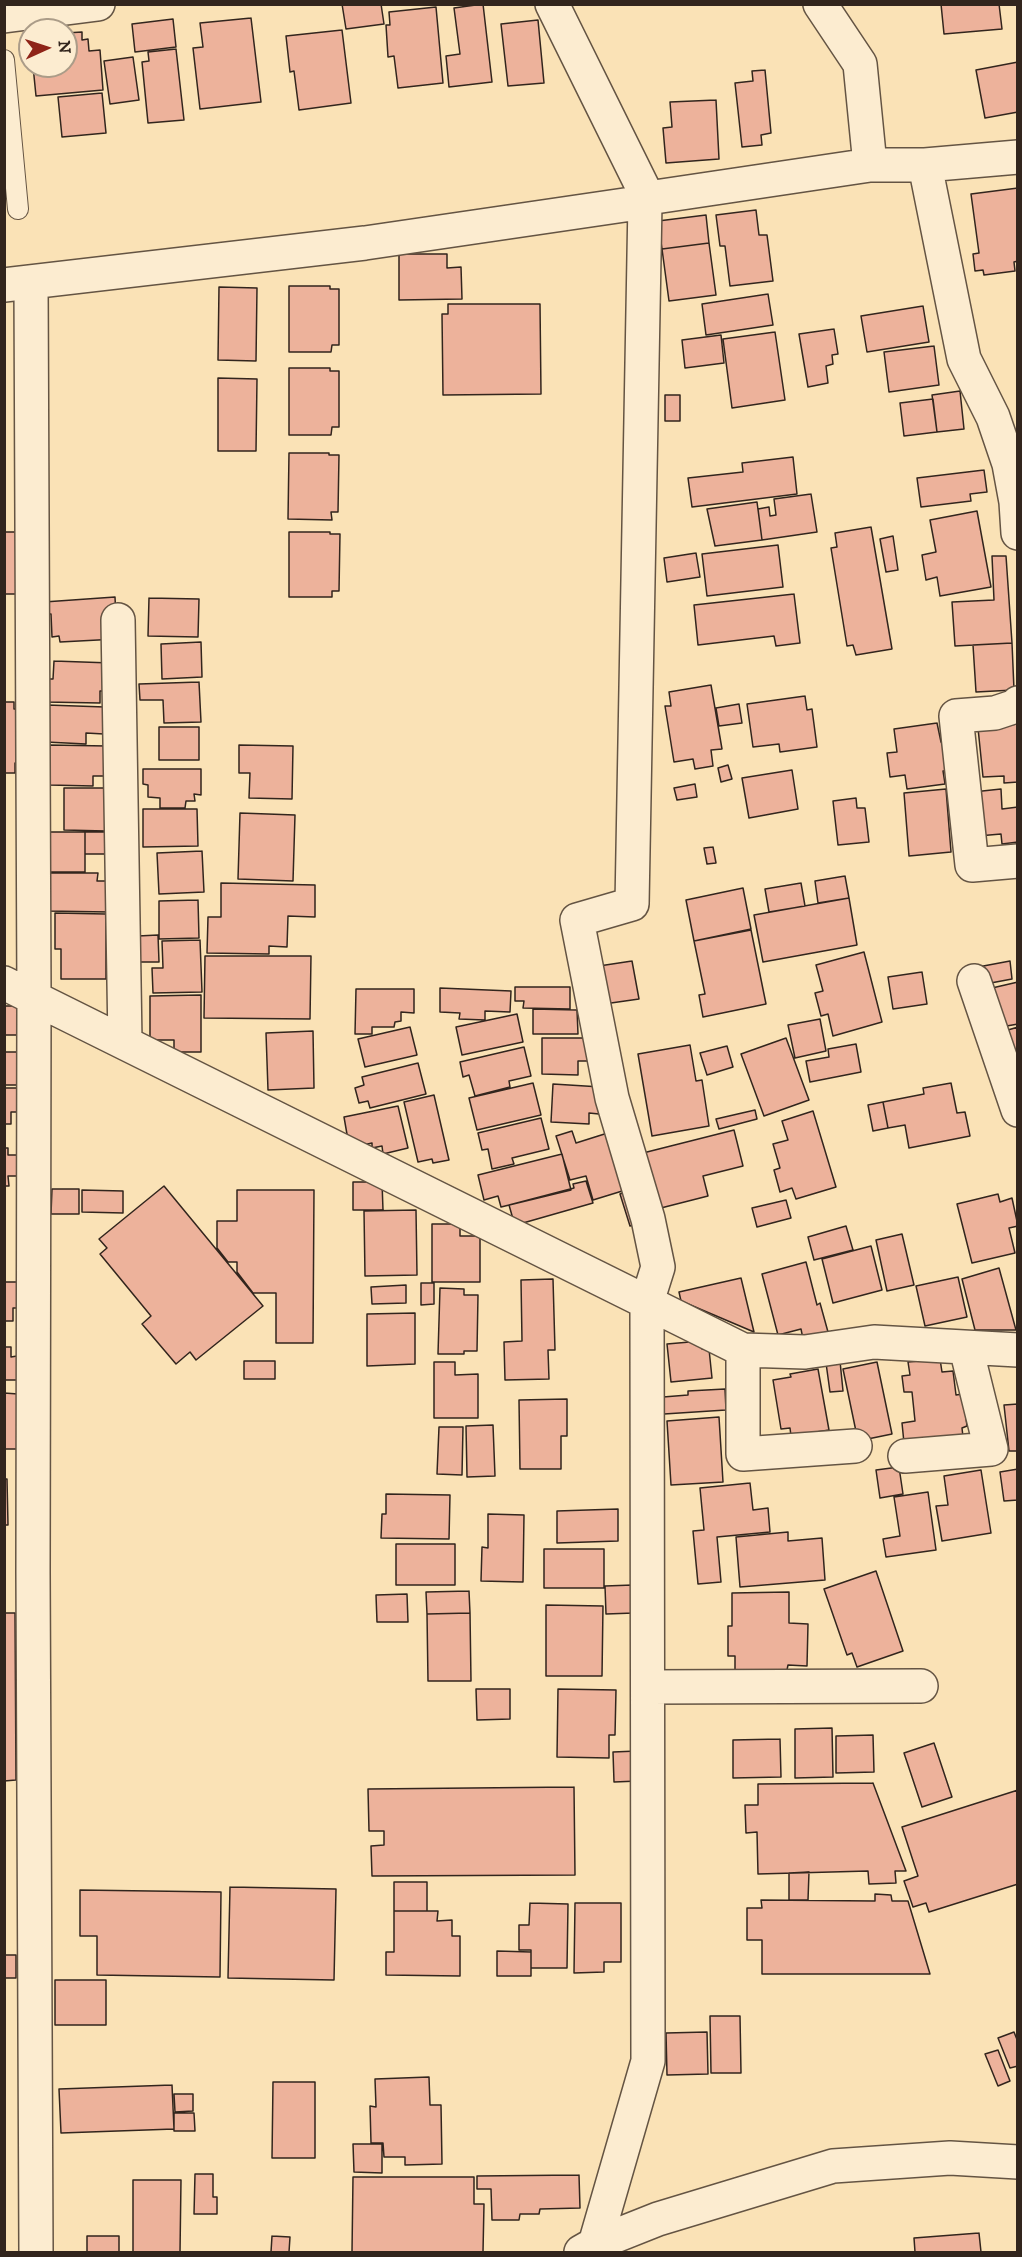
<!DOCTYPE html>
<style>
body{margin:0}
#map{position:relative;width:1022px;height:2257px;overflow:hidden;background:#fae2b6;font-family:"IM FELL DW Pica",serif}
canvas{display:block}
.frame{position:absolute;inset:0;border:6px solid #32251d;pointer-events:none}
.north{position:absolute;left:18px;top:18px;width:60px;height:60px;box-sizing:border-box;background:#fcecd0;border:2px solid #ab9c88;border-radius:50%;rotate:87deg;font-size:16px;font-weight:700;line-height:24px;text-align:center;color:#32251d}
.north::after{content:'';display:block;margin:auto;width:21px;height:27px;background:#8f2418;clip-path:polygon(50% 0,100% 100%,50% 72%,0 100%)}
</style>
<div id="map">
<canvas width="1022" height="2257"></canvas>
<div class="frame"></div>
<div class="north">N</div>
</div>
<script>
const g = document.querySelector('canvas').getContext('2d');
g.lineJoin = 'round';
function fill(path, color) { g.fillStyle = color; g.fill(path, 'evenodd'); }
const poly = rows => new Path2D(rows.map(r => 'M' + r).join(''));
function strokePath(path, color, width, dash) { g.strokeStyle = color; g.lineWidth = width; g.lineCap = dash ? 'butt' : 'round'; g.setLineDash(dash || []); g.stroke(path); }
const building = poly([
 [342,4,381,4,384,24,346,29,342,4],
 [483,4,492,82,449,87,446,56,460,54,454,8,483,4],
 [941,4,999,4,1002,29,944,34,941,4],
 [436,7,443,83,398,88,394,56,388,57,386,25,390,25,389,12,436,7],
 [251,18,261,102,200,109,193,48,203,47,200,23,251,18],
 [173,19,176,47,135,52,132,24,173,19],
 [538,20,544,83,508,86,501,24,538,20],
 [342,30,351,103,299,110,294,71,290,72,286,36,342,30],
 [82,32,82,40,88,39,89,51,100,50,103,90,36,96,33,66,66,66,66,33,82,32],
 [176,49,184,120,148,123,142,62,149,61,148,52,176,49],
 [133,57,139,100,110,104,104,61,133,57],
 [1018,62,1018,112,985,118,976,70,1018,62],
 [765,70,771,133,761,135,762,145,742,147,735,83,753,81,752,71,765,70],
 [102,93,106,133,62,137,58,97,102,93],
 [716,100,719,159,666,163,663,128,672,127,670,102,716,100],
 [1018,188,1018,261,1014,262,1015,271,984,275,983,270,975,271,973,254,979,253,971,194,1018,188],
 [756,210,759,235,767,235,773,281,730,286,725,246,720,246,716,215,756,210],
 [706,215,709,243,662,249,658,221,706,215],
 [709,243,716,295,669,301,662,249,709,243],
 [399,254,447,254,447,268,461,267,462,299,399,300,399,254],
 [289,286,330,286,330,289,339,289,339,345,332,345,331,352,289,352,289,286],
 [219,287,257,288,256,361,218,360,219,287],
 [768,294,773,325,706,335,702,304,768,294],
 [448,304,540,304,541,394,443,395,442,314,448,314,448,304],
 [923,306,929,342,867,352,861,316,923,306],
 [834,329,838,354,832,355,833,364,826,366,828,383,808,387,799,334,834,329],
 [775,332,785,400,732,408,723,339,775,332],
 [721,335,724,363,685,368,682,340,721,335],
 [934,346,939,385,889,392,884,352,934,346],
 [289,368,330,368,330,371,339,371,339,427,332,427,331,435,289,435,289,368],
 [218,378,257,379,256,451,218,451,218,378],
 [960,391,964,429,937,432,932,395,960,391],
 [665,395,680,395,680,421,665,421,665,395],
 [933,399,937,432,904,436,900,403,933,399],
 [289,453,329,453,329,455,339,455,338,512,331,512,332,520,288,519,289,453],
 [793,457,797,494,692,507,688,478,743,472,742,463,793,457],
 [984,470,987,492,970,494,971,501,921,507,917,478,984,470],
 [811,494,817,532,762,540,758,509,769,507,770,516,776,515,774,499,811,494],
 [757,502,762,540,715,546,707,509,757,502],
 [977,511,991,587,940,596,937,577,926,580,922,555,936,552,930,520,977,511],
 [871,527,892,649,856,655,853,645,847,646,831,548,837,547,835,533,871,527],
 [4,532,22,532,21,594,4,594,4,532],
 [289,532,330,532,330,534,340,534,339,591,332,591,332,597,289,597,289,532],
 [893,536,898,570,886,572,880,539,893,536],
 [778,545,783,587,707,596,702,554,778,545],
 [696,553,700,577,667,582,664,558,696,553],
 [992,556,1006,556,1012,643,955,646,952,602,994,600,992,556],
 [794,594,800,643,776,646,774,636,698,645,694,605,794,594],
 [115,597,117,639,60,642,59,636,52,637,51,614,45,614,44,602,115,597],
 [149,598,199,599,198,637,148,636,149,598],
 [201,642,202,677,162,679,161,644,201,642],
 [1012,643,1014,690,976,692,973,645,1012,643],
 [54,661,111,663,110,691,100,691,100,703,45,702,46,679,53,679,54,661],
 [199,682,201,722,164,723,163,700,140,700,139,684,199,682],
 [711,685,722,749,711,750,713,766,695,769,693,759,674,762,665,706,671,706,669,692,711,685],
 [805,696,807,710,812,709,817,747,780,752,779,744,753,747,747,704,805,696],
 [4,702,14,702,14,709,24,709,23,763,15,763,15,773,4,773,4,702],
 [739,704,742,723,719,726,716,708,739,704],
 [47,705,105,707,104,734,86,733,86,744,46,742,47,705],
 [937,723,941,742,950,741,954,770,943,771,945,784,907,789,905,775,890,777,887,753,897,752,894,729,937,723],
 [1018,724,1018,782,1004,783,1004,776,983,777,978,728,1018,724],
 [159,727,199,727,199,760,159,760,159,727],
 [49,745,107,746,106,776,93,776,93,786,49,785,49,745],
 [239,745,293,746,292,799,249,798,250,773,239,773,239,745],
 [728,765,732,779,721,782,718,768,728,765],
 [143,769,201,769,201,795,194,794,195,801,186,801,185,808,160,808,160,798,148,797,148,785,143,784,143,769],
 [792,770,798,809,749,818,742,778,792,770],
 [695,784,697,797,677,800,674,788,695,784],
 [64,788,106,788,106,831,64,830,64,788],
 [946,789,951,852,909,856,904,793,946,789],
 [1001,789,1002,809,1018,807,1018,842,1002,844,1001,834,978,836,973,792,1001,789],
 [856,798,857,808,865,808,869,842,838,845,833,801,856,798],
 [143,809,197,809,198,846,143,847,143,809],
 [240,813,295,815,293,881,238,879,240,813],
 [46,832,85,832,85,872,46,872,46,832],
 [85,832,109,832,109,854,85,854,85,832],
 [713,847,716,863,707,864,704,848,713,847],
 [202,851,204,892,159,894,157,853,202,851],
 [47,873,98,873,97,881,109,881,109,912,46,911,47,873],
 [845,876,849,898,818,903,815,881,845,876],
 [221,883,315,885,315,917,288,916,287,947,269,946,269,954,207,953,208,917,221,917,221,883],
 [801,883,805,906,769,912,765,889,801,883],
 [743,888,751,929,694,941,686,900,743,888],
 [849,898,857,945,763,962,754,915,849,898],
 [198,900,199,938,159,939,159,901,198,900],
 [55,913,106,914,106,979,61,979,61,949,55,949,55,913],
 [751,930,766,1004,703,1017,699,995,705,994,694,941,751,930],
 [158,935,159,962,139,962,138,936,158,935],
 [200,940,202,992,153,993,152,968,163,968,162,941,200,940],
 [864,952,882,1022,833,1036,828,1014,821,1016,815,993,823,991,816,965,864,952],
 [205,956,311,956,310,1019,204,1018,205,956],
 [632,961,639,999,604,1004,599,966,632,961],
 [1010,961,1012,979,980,985,978,967,1010,961],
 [922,972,927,1004,893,1009,888,977,922,972],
 [1018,982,1018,1024,1001,1027,992,988,1018,982],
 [515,987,570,987,570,1009,523,1008,524,1001,515,1001,515,987],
 [440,988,511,991,510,1012,485,1011,485,1020,459,1019,460,1013,440,1012,440,988],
 [356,989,414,989,414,1013,401,1012,401,1021,395,1022,394,1027,372,1027,372,1034,355,1034,356,989],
 [201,995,201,1052,174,1052,174,1040,150,1040,150,996,201,995],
 [4,1006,19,1006,19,1035,4,1035,4,1006],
 [533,1009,577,1010,578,1034,533,1034,533,1009],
 [517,1014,523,1042,462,1055,456,1027,517,1014],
 [820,1019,826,1051,795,1058,788,1025,820,1019],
 [410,1027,417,1055,365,1067,358,1039,410,1027],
 [1018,1027,1018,1067,1008,1030,1018,1027],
 [313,1031,314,1088,268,1090,266,1033,313,1031],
 [542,1038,589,1038,589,1061,578,1061,578,1075,542,1074,542,1038],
 [786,1038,809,1100,764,1116,741,1054,786,1038],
 [856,1044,861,1072,810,1082,806,1061,829,1057,828,1049,856,1044],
 [690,1045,696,1081,702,1080,709,1126,652,1136,638,1054,690,1045],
 [727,1046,733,1067,707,1075,700,1053,727,1046],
 [524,1047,531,1076,509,1081,510,1087,475,1096,469,1075,463,1077,460,1062,524,1047],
 [4,1052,19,1052,19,1085,4,1085,4,1052],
 [418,1063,426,1094,370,1108,368,1101,359,1103,355,1088,364,1085,362,1077,418,1063],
 [533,1083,541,1115,477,1130,469,1098,533,1083],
 [951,1083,957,1113,965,1112,970,1136,909,1148,905,1125,888,1128,883,1102,924,1094,923,1088,951,1083],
 [553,1084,601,1087,599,1114,589,1113,589,1124,551,1122,553,1084],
 [4,1088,17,1088,18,1112,11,1112,11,1124,4,1124,4,1088],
 [434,1095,449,1160,433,1163,432,1159,418,1162,404,1102,434,1095],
 [883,1102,888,1128,873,1131,868,1105,883,1102],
 [398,1106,408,1148,383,1154,382,1146,372,1148,372,1143,359,1146,348,1140,344,1117,398,1106],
 [755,1110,757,1119,719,1129,716,1119,755,1110],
 [813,1111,836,1187,796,1199,792,1188,780,1192,774,1170,780,1168,773,1144,788,1140,782,1121,813,1111],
 [541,1118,549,1149,512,1158,514,1164,492,1169,488,1149,482,1150,478,1133,541,1118],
 [734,1130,743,1166,703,1176,708,1196,657,1209,643,1153,734,1130],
 [572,1131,576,1143,614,1131,632,1188,593,1200,586,1176,570,1180,556,1136,572,1131],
 [4,1148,8,1148,8,1155,18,1155,19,1176,8,1176,9,1186,4,1186,4,1148],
 [562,1154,571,1190,501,1207,498,1196,484,1200,478,1175,562,1154],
 [586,1181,593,1203,523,1223,513,1219,509,1205,574,1188,573,1184,586,1181],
 [353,1182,382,1182,383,1210,353,1210,353,1182],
 [164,1186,263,1306,196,1360,190,1352,176,1364,142,1324,151,1316,100,1254,107,1248,99,1239,164,1186],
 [52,1189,79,1189,79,1214,51,1214,52,1189],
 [82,1190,123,1191,123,1213,82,1212,82,1190],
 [237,1190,314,1190,313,1343,276,1343,276,1293,253,1293,237,1272,237,1262,228,1262,217,1248,217,1221,237,1221,237,1190],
 [632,1190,641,1223,630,1226,620,1194,632,1190],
 [998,1194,1000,1202,1012,1198,1018,1226,1009,1228,1015,1253,972,1263,957,1204,998,1194],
 [786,1200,791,1218,757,1227,752,1208,786,1200],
 [416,1210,417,1275,365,1276,364,1211,416,1210],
 [432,1224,460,1224,460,1236,480,1236,480,1282,432,1282,432,1224],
 [846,1226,853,1250,814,1260,808,1237,846,1226],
 [902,1234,914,1285,887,1291,876,1240,902,1234],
 [871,1246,882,1290,833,1303,822,1259,871,1246],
 [806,1262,817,1305,820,1303,828,1332,803,1339,801,1329,778,1335,762,1274,806,1262],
 [999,1268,1016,1330,975,1330,962,1279,999,1268],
 [958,1277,967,1317,925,1326,916,1286,958,1277],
 [741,1278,754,1332,681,1301,679,1292,741,1278],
 [553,1279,555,1350,548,1350,549,1379,505,1380,504,1342,522,1341,521,1280,553,1279],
 [4,1282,18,1282,19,1308,13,1308,13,1321,4,1321,4,1282],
 [421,1283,434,1283,434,1304,421,1305,421,1283],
 [406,1285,406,1303,372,1304,371,1287,406,1285],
 [440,1288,464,1289,464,1295,478,1295,477,1351,464,1351,464,1354,438,1354,440,1288],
 [415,1313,415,1364,367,1366,367,1314,415,1313],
 [701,1341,702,1349,709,1349,712,1378,671,1382,667,1344,701,1341],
 [4,1347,11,1347,11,1357,17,1356,17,1380,4,1380,4,1347],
 [940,1359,942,1372,953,1371,956,1395,963,1394,967,1426,962,1428,963,1437,904,1443,902,1423,915,1421,912,1392,904,1392,902,1376,910,1375,908,1362,940,1359],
 [244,1361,275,1361,275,1379,244,1379,244,1361],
 [840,1361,843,1391,830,1392,826,1363,840,1361],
 [434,1362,455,1362,455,1375,478,1374,478,1418,434,1418,434,1362],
 [877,1362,892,1434,858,1441,843,1369,877,1362],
 [818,1369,829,1430,791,1436,790,1428,781,1429,773,1380,791,1377,790,1374,818,1369],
 [725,1389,726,1410,664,1414,663,1397,688,1395,688,1391,725,1389],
 [4,1393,18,1394,17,1449,4,1449,4,1393],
 [567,1399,567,1436,561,1436,561,1469,520,1469,519,1400,567,1399],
 [1018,1404,1018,1451,1009,1451,1004,1405,1018,1404],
 [719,1417,723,1482,671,1485,667,1421,719,1417],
 [493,1425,495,1476,467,1477,466,1426,493,1425],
 [439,1427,463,1427,462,1475,437,1474,439,1427],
 [899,1467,903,1494,880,1498,876,1470,899,1467],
 [1018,1469,1018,1500,1004,1501,1000,1472,1018,1469],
 [981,1470,991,1533,942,1541,936,1506,948,1505,944,1476,981,1470],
 [4,1479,7,1479,8,1525,4,1525,4,1479],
 [750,1483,753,1510,768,1508,770,1532,717,1537,721,1582,698,1584,693,1531,704,1530,700,1488,750,1483],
 [928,1492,936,1550,886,1557,883,1539,900,1536,894,1497,928,1492],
 [386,1494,450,1495,449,1539,381,1538,382,1514,386,1514,386,1494],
 [618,1509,618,1541,557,1543,557,1511,618,1509],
 [488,1514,524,1515,523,1582,481,1581,482,1547,488,1548,488,1514],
 [788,1532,788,1541,822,1538,825,1580,740,1587,736,1537,788,1532],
 [396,1544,455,1544,455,1585,396,1585,396,1544],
 [544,1549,604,1549,604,1588,544,1588,544,1549],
 [876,1571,903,1651,857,1667,852,1653,847,1655,824,1589,876,1571],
 [633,1585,634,1613,606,1614,605,1586,633,1585],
 [469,1591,470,1613,427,1614,426,1592,469,1591],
 [789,1592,789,1623,808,1624,807,1666,788,1665,787,1670,735,1670,735,1656,728,1656,728,1626,732,1626,732,1593,789,1592],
 [407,1594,408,1622,377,1622,376,1595,407,1594],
 [546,1605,603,1606,602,1676,546,1676,546,1605],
 [4,1613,15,1613,16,1780,4,1781,4,1613],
 [470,1613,471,1681,428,1681,427,1614,470,1613],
 [476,1689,510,1689,510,1719,477,1720,476,1689],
 [558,1689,616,1690,615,1735,609,1735,609,1758,557,1757,558,1689],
 [832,1728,833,1777,795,1778,795,1729,832,1728],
 [873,1735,874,1772,836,1773,836,1736,873,1735],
 [780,1739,781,1777,733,1778,733,1740,780,1739],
 [934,1743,952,1797,922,1807,904,1753,934,1743],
 [637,1751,638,1781,614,1782,613,1752,637,1751],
 [873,1783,906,1871,895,1871,896,1883,869,1884,868,1871,758,1874,757,1832,746,1833,745,1805,758,1805,758,1784,873,1783],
 [574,1787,575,1875,372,1876,371,1846,384,1845,384,1831,369,1831,368,1789,574,1787],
 [1018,1790,1018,1884,929,1912,926,1903,913,1907,904,1881,918,1876,902,1827,1018,1790],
 [809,1872,808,1900,789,1900,789,1873,809,1872],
 [394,1882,427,1882,427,1911,394,1911,394,1882],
 [230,1887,336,1889,334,1980,228,1978,230,1887],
 [80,1890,221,1892,220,1977,97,1975,97,1936,80,1936,80,1890],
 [875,1894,891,1895,892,1901,908,1901,930,1974,762,1974,762,1940,747,1940,747,1908,762,1908,761,1900,875,1901,875,1894],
 [530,1903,568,1904,567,1968,531,1968,531,1950,519,1950,519,1925,529,1925,530,1903],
 [575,1903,621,1903,621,1962,604,1962,604,1972,574,1973,575,1903],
 [394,1911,438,1911,437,1921,452,1920,452,1936,460,1936,460,1976,386,1975,386,1952,394,1952,394,1911],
 [497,1951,531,1952,531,1976,497,1976,497,1951],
 [4,1955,16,1955,16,1978,4,1978,4,1955],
 [55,1980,106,1980,106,2025,55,2025,55,1980],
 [710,2016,740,2016,741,2073,711,2073,710,2016],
 [707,2032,708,2074,667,2075,666,2033,707,2032],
 [1014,2032,1018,2042,1018,2066,1010,2068,998,2038,1014,2032],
 [998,2050,1010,2081,998,2086,985,2054,998,2050],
 [429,2077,430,2105,441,2105,442,2164,405,2165,405,2157,384,2157,383,2143,371,2143,370,2106,376,2107,375,2079,429,2077],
 [273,2082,315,2082,315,2158,272,2158,273,2082],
 [172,2085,174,2129,61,2133,59,2089,172,2085],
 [174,2094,193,2094,193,2111,175,2112,174,2094],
 [174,2113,194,2113,195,2131,174,2131,174,2113],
 [353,2144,382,2144,382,2173,354,2172,353,2144],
 [195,2174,213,2174,213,2197,217,2197,217,2214,194,2214,195,2174],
 [579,2175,580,2208,540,2209,539,2214,520,2214,519,2220,492,2220,491,2189,477,2189,477,2176,579,2175],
 [353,2177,474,2177,474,2204,484,2204,483,2252,352,2252,353,2177],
 [133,2180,181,2180,180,2252,133,2252,133,2180],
 [979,2233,981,2252,915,2252,914,2238,979,2233],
 [87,2236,119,2236,119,2252,87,2252,87,2236],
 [272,2236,290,2237,289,2252,271,2252,272,2236]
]);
const service = poly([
 [4,60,18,209]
]);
const minor = poly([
 [552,4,648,198],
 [820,4,860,64,870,165],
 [4,16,98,4],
 [925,165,964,359,993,417,1009,464,1016,502,1018,533],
 [31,282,34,998,33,1571,36,2252],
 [4,285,365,243,645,202,648,198,870,165,925,165,1018,157],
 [118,620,125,1042],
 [1018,703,1016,706,995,713,956,716,972,865,1018,861],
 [974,981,1018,1110],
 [4,983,743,1350,805,1352,874,1342,1018,1350],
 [743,1350,743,1454,855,1446],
 [905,1456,991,1449,966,1348],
 [648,1687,921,1686],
 [595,2244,648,2061,647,1302,658,1267,648,1219,612,1098,577,920,632,904,645,202],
 [581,2252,595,2244,658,2219,833,2166,950,2158,1018,2162]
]);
fill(building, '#edb29b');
strokePath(building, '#32251d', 1.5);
strokePath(service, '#645443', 22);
strokePath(minor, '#645443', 36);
strokePath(service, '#fcecd0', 20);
strokePath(minor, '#fcecd0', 33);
</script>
